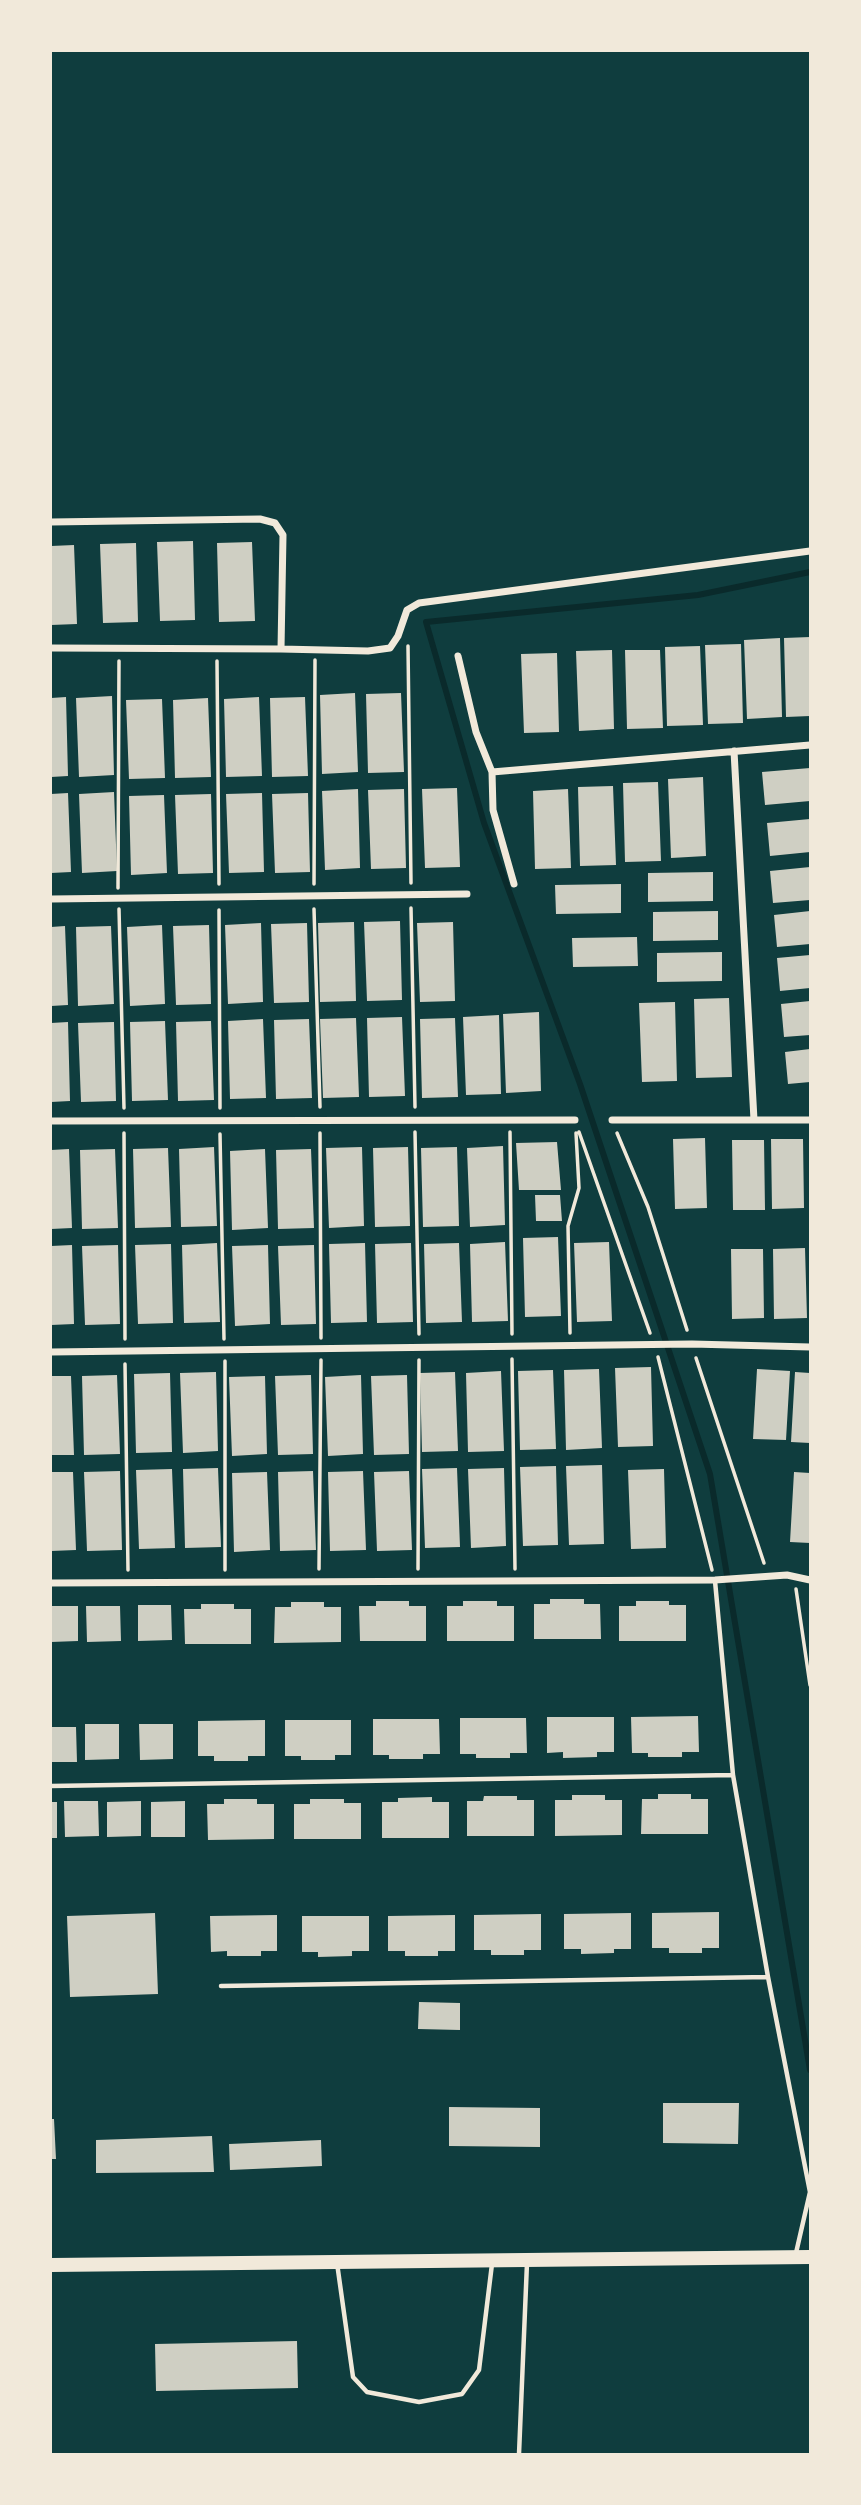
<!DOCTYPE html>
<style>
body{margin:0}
#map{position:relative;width:861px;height:2505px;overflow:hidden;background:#0f3d3e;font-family:Commissioner,sans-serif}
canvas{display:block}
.frame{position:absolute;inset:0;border:52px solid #f1e9da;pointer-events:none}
</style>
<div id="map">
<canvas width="861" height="2505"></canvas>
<div class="frame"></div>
</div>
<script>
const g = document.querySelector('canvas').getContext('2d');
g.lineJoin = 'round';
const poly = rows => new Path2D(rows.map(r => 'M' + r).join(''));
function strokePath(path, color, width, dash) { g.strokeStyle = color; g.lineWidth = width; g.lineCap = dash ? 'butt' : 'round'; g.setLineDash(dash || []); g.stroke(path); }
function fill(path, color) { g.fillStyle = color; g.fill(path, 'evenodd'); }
const stream = poly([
 [810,572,698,595,426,622,484,823,580,1084,710,1474,810,2070]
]);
const building = poly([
 [193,541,195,620,160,621,157,542],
 [252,542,255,621,219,622,217,543],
 [136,543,138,622,103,623,100,544],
 [74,545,77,624,51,625,51,546],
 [810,637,810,716,786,717,784,638],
 [780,638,782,717,747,719,744,640],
 [741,644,743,723,708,724,705,645],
 [700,646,703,725,667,726,665,647],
 [612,650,614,729,579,731,576,651],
 [625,650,660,650,663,728,627,729],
 [557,653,559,732,524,733,521,654],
 [355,693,358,772,322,774,320,695],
 [401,693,404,772,368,773,366,694],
 [112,696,114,775,79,777,76,698],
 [66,697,68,776,51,777,51,698],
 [259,697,262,776,226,777,224,699],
 [305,697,308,776,272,777,270,698],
 [208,698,211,777,175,778,173,700],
 [162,699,165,778,129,779,126,700],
 [810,768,810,801,765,805,762,772],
 [703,777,706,856,671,858,668,779],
 [658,782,661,861,625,862,623,783],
 [613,786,616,865,580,866,578,787],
 [457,788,460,867,425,868,422,789],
 [358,789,360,868,325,870,322,791],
 [404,789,406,868,371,869,368,790],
 [568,789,571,868,535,869,533,791],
 [114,792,117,871,82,873,79,794],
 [68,793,71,872,51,873,51,794],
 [262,793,264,872,229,873,226,794],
 [308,793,310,872,275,873,272,794],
 [211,794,213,873,178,874,175,795],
 [164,795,167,873,131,875,129,796],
 [810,819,810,852,770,856,767,823],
 [810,867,810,900,773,903,770,871],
 [713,872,713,901,648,902,648,873],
 [621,884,621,913,556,914,555,885],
 [718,911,718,940,653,941,653,912],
 [810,911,810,944,777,947,774,915],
 [400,921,402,1000,367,1001,364,922],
 [354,922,356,1001,320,1002,318,923],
 [453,922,455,1001,420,1002,417,923],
 [261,923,263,1002,228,1004,225,925],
 [307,923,309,1002,274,1003,271,924],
 [162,925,165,1004,130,1006,127,927],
 [209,925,211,1004,176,1005,173,926],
 [65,926,68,1005,51,1006,51,927],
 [111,926,114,1004,78,1006,76,927],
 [637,937,638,966,573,967,572,938],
 [722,952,722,981,657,982,657,953],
 [810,955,810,988,780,991,777,958],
 [729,998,732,1077,696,1078,694,999],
 [810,1001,810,1035,784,1037,781,1004],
 [675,1002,677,1081,642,1082,639,1003],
 [539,1012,541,1091,506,1093,503,1014],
 [499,1015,501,1094,466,1095,463,1017],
 [402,1017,405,1096,369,1097,367,1018],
 [356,1018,359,1097,323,1098,320,1019],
 [455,1018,458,1097,422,1098,420,1019],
 [263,1019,266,1098,230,1099,228,1021],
 [309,1019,312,1098,276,1099,274,1020],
 [165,1021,168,1100,132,1101,130,1022],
 [211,1021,214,1100,178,1101,176,1022],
 [68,1022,70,1101,51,1102,51,1023],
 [114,1022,116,1101,81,1102,78,1023],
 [810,1049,810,1082,788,1084,785,1052],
 [705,1138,707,1208,675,1209,673,1139],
 [771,1139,803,1139,804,1208,772,1209],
 [732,1140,764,1140,765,1210,733,1210],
 [557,1142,561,1190,519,1190,516,1143],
 [503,1146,505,1225,470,1227,467,1148],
 [214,1147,217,1226,181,1227,179,1149],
 [362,1147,364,1226,329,1228,326,1148],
 [408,1147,410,1226,375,1227,373,1148],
 [457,1147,459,1226,423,1227,421,1148],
 [168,1148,171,1227,135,1228,133,1149],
 [69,1149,72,1228,51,1229,51,1150],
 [115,1149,118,1228,82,1229,80,1150],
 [265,1149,268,1228,232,1230,230,1151],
 [311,1149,314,1228,278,1229,276,1150],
 [535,1195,560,1195,562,1221,536,1221],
 [558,1237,561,1316,525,1317,523,1238],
 [505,1242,508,1321,472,1322,470,1244],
 [609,1242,612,1321,577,1322,574,1243],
 [217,1243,220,1322,184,1323,182,1245],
 [365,1243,367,1322,331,1323,329,1244],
 [411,1243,413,1322,377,1323,375,1244],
 [459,1243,462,1322,426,1323,424,1244],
 [171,1244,173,1323,138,1324,135,1245],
 [72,1245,74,1324,51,1325,51,1246],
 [118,1245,120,1324,85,1325,82,1246],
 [268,1245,270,1324,235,1326,232,1246],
 [314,1245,316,1324,281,1325,278,1246],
 [805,1248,807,1318,774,1319,773,1249],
 [731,1249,763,1249,764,1318,732,1319],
 [651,1367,653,1446,618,1447,615,1368],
 [599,1369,602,1448,566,1450,564,1370],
 [757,1369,790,1371,786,1440,753,1439],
 [553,1370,556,1449,520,1450,518,1371],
 [501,1371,504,1451,468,1452,466,1373],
 [216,1372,218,1451,183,1453,180,1373],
 [455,1372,458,1451,422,1452,420,1373],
 [795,1372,810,1373,810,1443,791,1442],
 [170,1373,172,1452,136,1453,134,1374],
 [117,1375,120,1454,84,1455,82,1376],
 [311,1375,313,1454,278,1455,275,1376],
 [361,1375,363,1454,328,1456,325,1377],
 [407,1375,409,1454,374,1455,371,1376],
 [51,1376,71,1376,74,1455,51,1455],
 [265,1376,267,1454,232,1456,229,1377],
 [602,1465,604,1544,569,1545,566,1466],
 [556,1466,558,1545,523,1546,520,1467],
 [218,1468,221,1547,185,1548,183,1469],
 [457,1468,460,1547,425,1548,422,1469],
 [504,1468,506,1546,471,1548,468,1469],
 [172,1469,175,1548,139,1549,136,1470],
 [664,1469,666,1548,631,1549,628,1470],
 [120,1471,122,1550,87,1551,84,1472],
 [313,1471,316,1550,280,1551,278,1472],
 [363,1471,366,1550,330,1551,328,1472],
 [409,1471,412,1550,377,1551,374,1472],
 [51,1472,73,1472,76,1550,51,1551],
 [267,1472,270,1550,234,1552,232,1473],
 [794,1472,810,1473,810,1543,790,1542],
 [550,1599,584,1599,584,1604,600,1604,601,1639,534,1639,534,1604,550,1604],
 [376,1601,409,1601,409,1606,426,1606,426,1641,360,1641,359,1606,376,1606],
 [463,1601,497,1601,497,1606,514,1606,514,1641,447,1641,447,1606,463,1606],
 [636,1601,669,1601,669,1605,686,1605,686,1641,619,1641,619,1606,636,1606],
 [291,1602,324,1602,324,1607,341,1607,341,1642,274,1643,275,1607,291,1607],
 [201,1604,234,1604,234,1609,251,1609,251,1644,185,1644,184,1609,201,1609],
 [138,1605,171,1605,172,1640,138,1641],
 [51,1606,78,1606,78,1641,51,1642],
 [86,1606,120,1606,121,1641,87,1642],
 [698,1716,699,1752,682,1752,682,1757,648,1757,648,1753,632,1753,631,1717],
 [547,1717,614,1717,614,1752,597,1752,597,1757,563,1758,563,1752,547,1753],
 [460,1718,526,1718,527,1753,510,1753,510,1758,476,1758,476,1754,460,1754],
 [373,1719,439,1719,440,1754,423,1754,423,1759,389,1759,389,1755,373,1755],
 [265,1720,265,1756,248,1756,248,1761,214,1761,214,1756,198,1756,198,1721],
 [285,1720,351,1720,351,1755,335,1755,335,1760,301,1760,301,1756,285,1756],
 [85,1724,119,1724,119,1759,85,1760],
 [139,1724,173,1724,173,1759,140,1760],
 [51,1727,76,1727,77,1762,51,1762],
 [658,1794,691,1794,691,1799,708,1799,708,1834,641,1834,642,1799,658,1799],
 [572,1795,605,1795,605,1800,622,1800,622,1835,555,1836,555,1800,572,1800],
 [484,1796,517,1796,517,1800,534,1800,534,1836,467,1836,467,1801,483,1801],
 [432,1797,432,1802,449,1802,449,1838,382,1838,382,1802,398,1802,398,1798],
 [224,1799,257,1799,257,1804,274,1804,274,1839,208,1840,207,1804,224,1804],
 [310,1799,344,1799,344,1803,361,1803,361,1839,294,1839,294,1804,310,1804],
 [64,1801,98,1801,99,1836,65,1837],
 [141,1801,141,1836,107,1837,107,1802],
 [185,1801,185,1837,151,1837,151,1802],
 [51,1802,57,1802,57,1838,51,1838],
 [719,1912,719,1948,702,1948,702,1953,669,1953,669,1948,652,1948,652,1913],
 [155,1913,158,1994,70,1997,67,1916],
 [631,1913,631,1949,614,1949,614,1953,581,1954,581,1949,564,1949,564,1914],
 [541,1914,541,1950,524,1950,524,1955,491,1955,491,1950,474,1950,474,1915],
 [277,1915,277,1951,261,1951,261,1956,227,1956,227,1951,211,1952,210,1916],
 [455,1915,455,1951,438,1951,438,1956,405,1956,405,1951,388,1951,388,1916],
 [302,1916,369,1916,369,1951,352,1951,352,1956,318,1957,318,1952,302,1952],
 [419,2002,460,2003,460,2030,418,2029],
 [663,2103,739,2103,738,2144,663,2143],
 [449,2107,540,2108,540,2147,449,2146],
 [51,2119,54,2119,56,2159,51,2159],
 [212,2136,214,2172,96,2173,96,2140],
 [321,2140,322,2166,230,2170,229,2144],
 [297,2341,298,2388,156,2391,155,2344]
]);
const path = poly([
 [408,646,411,883],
 [217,661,219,884],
 [314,884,315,660],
 [118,888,119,661],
 [411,908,415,1107],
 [119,909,124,1108],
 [314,909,320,1107],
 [219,910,220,1108],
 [415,1132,419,1334],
 [510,1132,512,1334],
 [579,1132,650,1333],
 [124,1133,125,1339],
 [320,1133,321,1338],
 [617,1133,648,1207,687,1330],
 [220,1134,224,1339],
 [570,1333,568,1226,579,1188,576,1133],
 [658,1357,712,1570],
 [696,1358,764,1563],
 [512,1359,515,1569],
 [225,1361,225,1570],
 [125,1364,128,1570],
 [319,1569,321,1360],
 [418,1569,419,1360],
 [796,1589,810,1685]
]);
const service = poly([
 [715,1581,733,1775],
 [51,1786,733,1775,768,1977,810,2192,796,2253],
 [221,1986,768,1977],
 [337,2263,353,2377,367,2392,419,2402,462,2394,479,2370,492,2264],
 [519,2454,527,2263]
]);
const minor = poly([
 [51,522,260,519,275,523,283,535,281,649],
 [51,648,281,649,368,651,390,648,398,636,407,610,419,603,810,551],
 [458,656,476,732,492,772,493,810,514,884],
 [734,751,754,1120],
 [492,772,810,745],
 [51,899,467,894],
 [612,1120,810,1120],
 [51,1121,575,1120],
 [51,1352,692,1344,810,1347],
 [51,1583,715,1580,787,1575,810,1580]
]);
const primary = poly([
 [51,2265,810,2257]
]);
strokePath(stream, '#0a2a2b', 6);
fill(building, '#cfcfc3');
strokePath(path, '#f1e9da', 3.5);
strokePath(service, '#f1e9da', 4.5);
strokePath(minor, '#f1e9da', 7);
strokePath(primary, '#f1e9da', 14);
</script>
